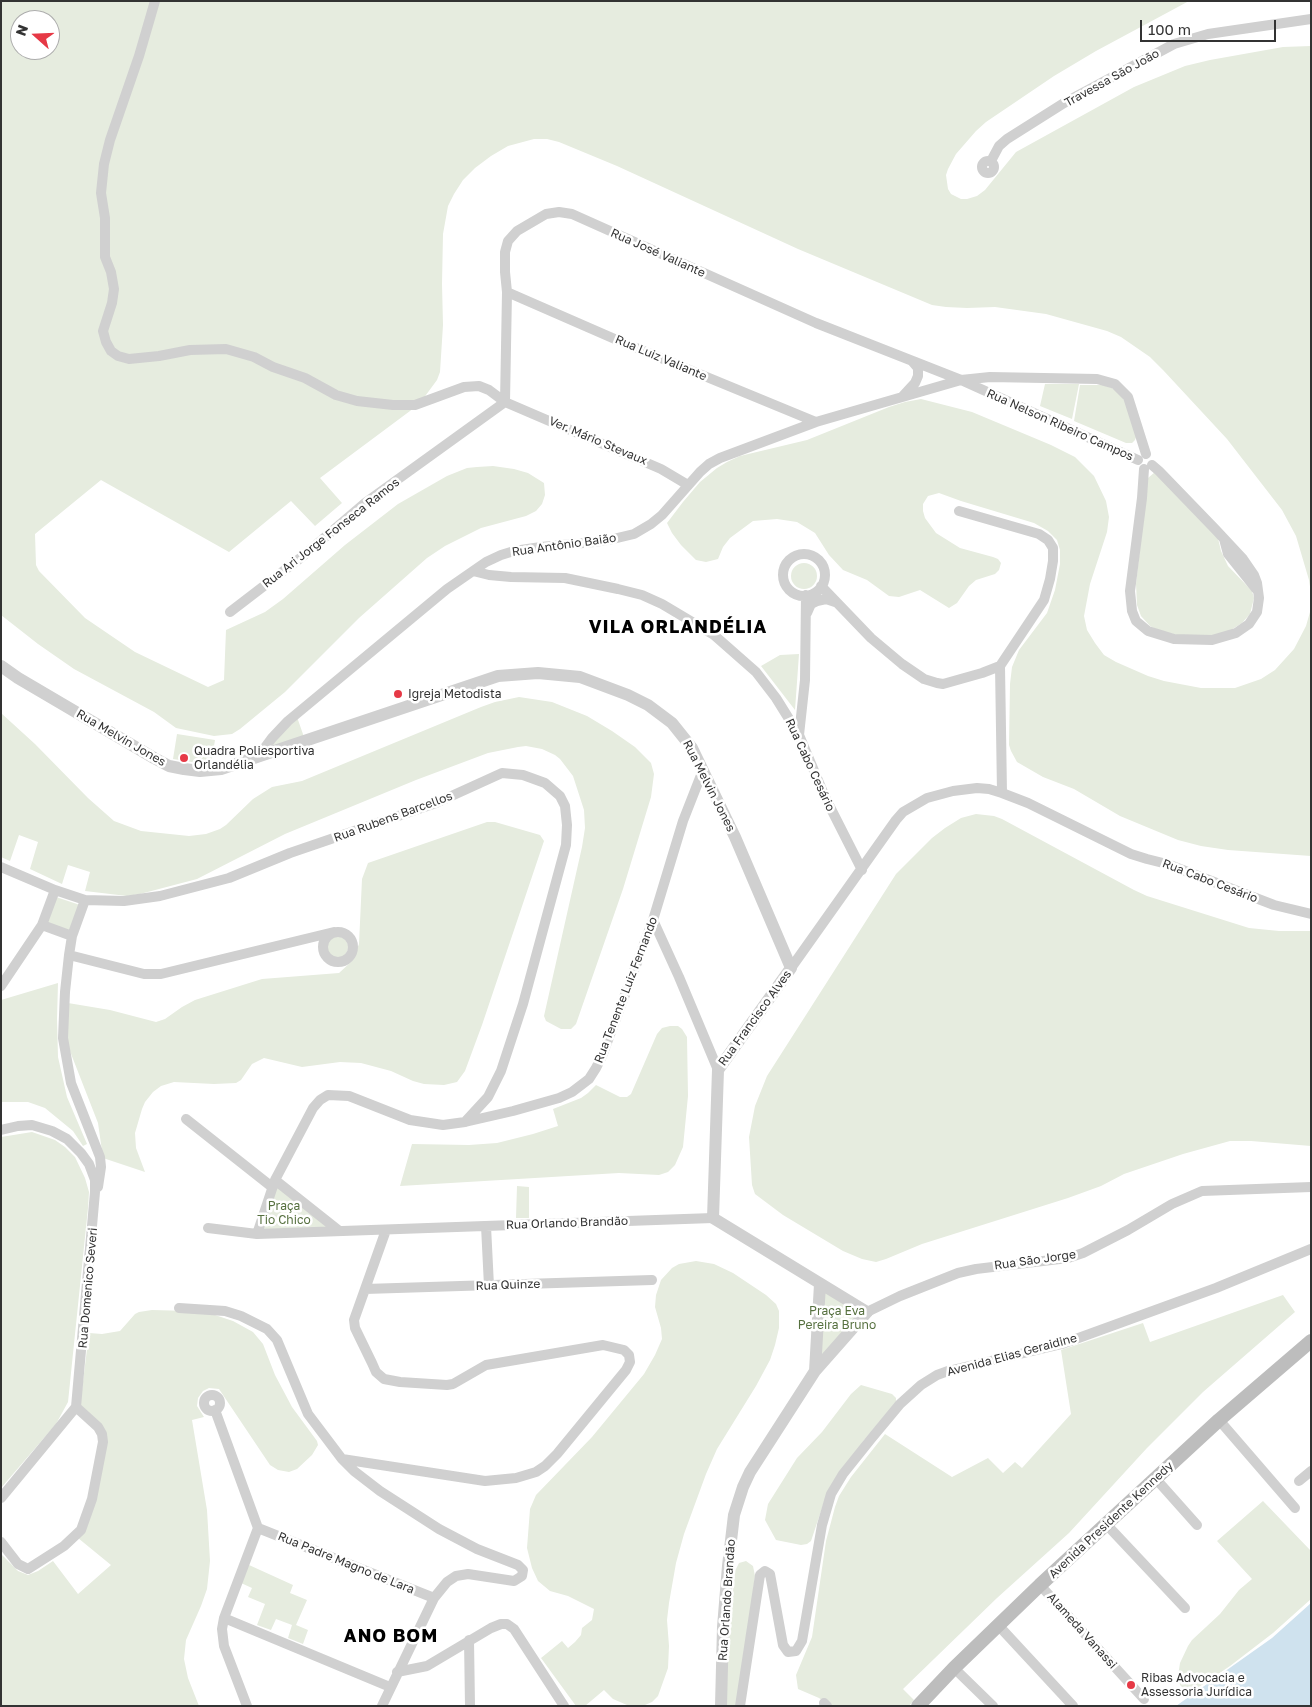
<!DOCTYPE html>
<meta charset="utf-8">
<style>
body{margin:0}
#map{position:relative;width:1312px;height:1707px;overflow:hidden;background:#fff;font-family:"Golos Text",sans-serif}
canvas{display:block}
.frame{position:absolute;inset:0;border:2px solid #333;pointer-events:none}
.north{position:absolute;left:10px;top:10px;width:50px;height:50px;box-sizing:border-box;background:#fff;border:1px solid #adadad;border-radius:50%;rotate:290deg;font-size:14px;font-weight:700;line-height:20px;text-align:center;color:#333}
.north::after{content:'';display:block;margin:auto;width:18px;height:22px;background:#e63946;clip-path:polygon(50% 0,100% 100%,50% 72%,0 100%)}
.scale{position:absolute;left:1140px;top:20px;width:136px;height:22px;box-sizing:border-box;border:2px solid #333;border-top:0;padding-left:6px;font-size:15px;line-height:18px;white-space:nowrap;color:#333;-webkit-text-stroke:4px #fff;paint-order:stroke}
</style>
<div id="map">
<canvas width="1312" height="1707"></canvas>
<div class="frame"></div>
<div class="north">N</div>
<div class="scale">100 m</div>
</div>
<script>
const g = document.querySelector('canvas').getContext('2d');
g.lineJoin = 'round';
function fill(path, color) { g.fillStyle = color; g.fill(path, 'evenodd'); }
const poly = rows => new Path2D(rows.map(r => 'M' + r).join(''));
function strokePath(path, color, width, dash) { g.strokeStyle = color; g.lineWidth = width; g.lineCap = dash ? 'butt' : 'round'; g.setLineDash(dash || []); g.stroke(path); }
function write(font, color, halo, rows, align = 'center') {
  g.font = font + ' "Golos Text",sans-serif'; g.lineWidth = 5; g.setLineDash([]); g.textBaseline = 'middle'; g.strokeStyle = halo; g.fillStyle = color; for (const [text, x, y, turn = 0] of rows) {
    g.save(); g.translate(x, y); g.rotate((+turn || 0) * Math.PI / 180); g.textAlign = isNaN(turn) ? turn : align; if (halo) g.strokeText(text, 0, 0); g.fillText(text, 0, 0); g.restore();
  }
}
const green = poly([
 [1,1,1189,1,1096,51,1054,76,986,122,976,131,956,154,948,169,946,175,948,189,951,194,961,199,967,199,977,196,985,190,1016,152,1134,87,1185,66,1210,60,1283,47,1311,46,1311,593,1309,580,1296,536,1282,510,1227,439,1163,370,1150,357,1121,337,1107,331,1046,314,995,307,967,308,946,307,932,305,798,249,617,166,559,142,547,139,534,139,508,146,491,156,475,168,463,180,454,194,448,206,443,234,442,284,443,325,440,372,437,380,423,399,410,411,320,478,342,503,315,526,291,501,229,552,101,480,35,534,36,565,39,571,85,618,135,652,208,687,224,680,226,630,265,612,283,599,345,545,398,504,447,476,467,468,477,467,493,466,514,469,528,473,544,483,545,495,542,504,536,511,526,516,481,528,445,546,427,558,359,618,285,692,240,729,232,734,214,736,176,728,154,712,74,669,38,644,1,615],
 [20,20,50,20,50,50,20,50],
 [1045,384,1079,384,1072,419,1040,406],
 [1080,385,1103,385,1112,388,1120,393,1125,402,1137,435,1135,440,1132,443,1126,443,1074,421],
 [921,399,972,412,1051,445,1075,457,1094,476,1106,501,1109,517,1107,532,1090,584,1084,616,1087,630,1095,643,1104,655,1116,662,1148,676,1164,681,1201,688,1235,688,1261,679,1275,670,1294,649,1306,626,1310,612,1311,601,1311,856,1228,850,1201,846,1178,840,1120,816,1074,789,1043,777,1017,762,1011,751,1009,745,1010,684,1012,667,1019,650,1047,613,1055,590,1060,564,1060,550,1057,540,1048,531,1034,523,961,501,939,493,928,496,923,504,923,511,925,518,936,533,960,548,993,557,998,559,1001,563,999,570,995,574,976,580,969,586,957,603,949,608,920,590,899,597,889,596,867,580,843,570,829,555,815,533,797,522,777,519,753,521,730,538,723,547,718,559,706,562,696,560,681,545,672,533,667,523,683,502,700,482,717,468,727,462,740,456,807,440,889,407,905,402],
 [1155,472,1217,534,1221,551,1228,566,1252,591,1254,598,1250,614,1242,623,1231,630,1209,637,1177,635,1158,630,1150,626,1141,616,1137,605,1136,584,1148,478],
 '791 576a13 13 0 1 1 26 0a13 13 0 1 1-26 0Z',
 [799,654,795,710,761,666,780,655],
 [519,697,552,702,587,716,612,731,635,747,651,763,654,774,651,797,623,889,576,1024,571,1029,561,1029,546,1021,544,1016,582,847,585,828,584,810,573,776,560,759,555,755,542,749,526,746,518,747,488,753,416,780,285,834,197,879,140,894,127,896,85,891,90,872,68,865,62,884,30,869,38,842,19,835,10,861,1,857,1,713,35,744,88,798,114,821,141,831,189,836,206,834,220,829,226,825,253,799,272,787,302,781,481,707,495,702],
 [297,717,304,737,264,753],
 [177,734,215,740,211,765,173,759],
 [976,814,994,816,1002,819,1134,890,1147,896,1249,928,1279,931,1311,931,1311,1146,1251,1141,1230,1141,1183,1154,1124,1174,1101,1186,1068,1198,922,1244,886,1259,876,1262,862,1259,843,1251,783,1215,755,1194,752,1185,749,1137,755,1106,767,1076,896,874,932,838,945,828,961,818],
 [487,822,495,822,540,835,544,841,482,1025,465,1071,457,1082,444,1085,424,1084,413,1081,391,1071,361,1063,340,1062,302,1067,264,1058,252,1064,241,1080,236,1083,214,1084,174,1082,161,1086,153,1092,145,1102,142,1109,135,1133,136,1148,145,1172,103,1158,98,1123,66,1041,68,1003,110,1010,156,1022,165,1019,182,1007,195,1000,262,979,339,973,352,961,359,944,362,879,368,863],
 [56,897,80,905,71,932,47,924],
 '326 947a11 11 0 1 1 22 0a11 11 0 1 1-22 0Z',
 [58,983,57,1019,58,1057,67,1097,87,1144,83,1146,73,1131,45,1108,28,1102,1,1102,1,1000],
 [670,1026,678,1026,682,1029,687,1037,688,1096,683,1147,675,1165,668,1172,659,1175,619,1173,400,1186,412,1144,469,1145,497,1143,533,1134,558,1126,553,1109,581,1098,588,1093,596,1085,620,1097,627,1097,631,1094,657,1034,662,1028],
 [32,1132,55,1140,65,1147,75,1157,85,1178,89,1192,88,1208,68,1402,56,1424,1,1488,1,1137],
 [276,1185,330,1228,261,1231],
 [517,1186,529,1187,529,1218,516,1218],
 [696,1261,714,1264,733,1273,766,1295,776,1304,779,1311,779,1328,775,1345,770,1360,756,1386,717,1449,706,1474,684,1534,676,1563,669,1603,667,1620,669,1646,668,1668,658,1696,652,1702,645,1705,627,1705,613,1699,604,1690,585,1706,576,1706,541,1658,562,1641,568,1648,575,1642,581,1635,582,1628,592,1620,594,1609,568,1596,550,1591,538,1581,532,1568,527,1548,530,1509,536,1495,592,1437,644,1374,655,1355,662,1339,661,1328,655,1307,656,1295,661,1280,672,1268,679,1264],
 [820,1284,867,1312,815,1371],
 [1283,1295,1295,1312,1203,1392,1147,1448,1069,1533,997,1598,903,1689,914,1700,909,1706,830,1706,819,1698,798,1689,796,1675,812,1637,826,1541,835,1507,839,1496,851,1477,885,1434,952,1477,988,1458,1003,1473,1015,1462,1022,1468,1071,1414,1061,1350,1143,1323,1150,1342],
 [152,1310,189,1311,212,1314,233,1321,253,1332,263,1344,275,1375,292,1407,317,1441,318,1445,312,1455,297,1469,289,1472,278,1470,270,1465,219,1389,209,1388,203,1391,198,1398,197,1406,204,1417,192,1420,207,1510,210,1561,207,1589,201,1606,186,1640,184,1659,188,1678,199,1706,1,1706,1,1554,18,1571,28,1575,38,1571,53,1561,78,1594,111,1565,78,1538,105,1447,80,1406,89,1333,102,1334,120,1331,135,1314,139,1312],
 [861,1385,892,1394,896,1398,896,1402,864,1440,824,1502,811,1541,807,1544,801,1545,776,1540,765,1520,768,1504,797,1458,822,1432,851,1394],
 [1263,1501,1311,1551,1311,1599,1273,1633,1230,1666,1193,1691,1185,1690,1180,1685,1178,1676,1180,1663,1188,1646,1192,1640,1220,1614,1239,1590,1252,1579,1217,1541],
 [746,1561,753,1566,755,1576,738,1706,724,1706,723,1693,735,1571,739,1563],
 [249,1565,293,1585,290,1593,307,1600,296,1625,308,1630,303,1644,288,1638,292,1625,276,1619,271,1630,257,1625,265,1604,248,1597,252,1588,241,1583]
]);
const water = poly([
 [1311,1603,1311,1706,1176,1706,1272,1638]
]);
const minor = poly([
 [155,1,139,56,110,140,104,164,101,193,105,218,105,257,111,272,114,289,112,303,103,331,106,342,111,351,118,356,129,359,159,356,190,350,226,349,254,357,273,367,305,378,336,395,357,401,393,405,415,405,464,387,479,386,489,390,505,402,661,469,688,485],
 [991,161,999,146,1007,139,1064,103,1174,44,1208,34,1311,19],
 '982 167a6 6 0 1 1 12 0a6 6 0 1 1-12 0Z',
 [507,292,617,340,816,422],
 [903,396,915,383,918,376,918,368,912,361],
 [505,402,507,292,505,272,505,252,508,241,517,231,546,214,559,212,572,214,816,323,961,380,1138,460],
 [1144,469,1142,498,1130,591,1132,611,1136,621,1148,631,1174,639,1212,640,1236,633,1249,624,1257,612,1259,598,1257,583,1254,575,1243,559,1215,529,1159,471,1152,465],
 [959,511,1039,534,1048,540,1053,548,1053,561,1050,579,1044,600,1000,666,1002,793],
 [1224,539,1228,554,1256,589],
 '783 575a21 21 0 1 1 42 0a21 21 0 1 1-42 0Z',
 [473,571,489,575,511,577,565,578,618,589,642,595,662,604,714,635,756,672,776,698,799,735,825,797,862,870],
 [821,586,871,638,902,664,924,679,937,683,943,684,982,673,1000,666],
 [230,612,303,556,365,503,505,402],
 [807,613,811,604,817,601,826,599,835,602],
 [799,735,805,680,806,595],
 [258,757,272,738,288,721,447,589,486,562,501,555,514,551,541,547,594,542,613,539,634,534,651,524,662,515,700,472,709,464,720,458,816,422,961,380,990,377,1097,379,1115,384,1128,397,1146,454],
 [1,867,55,890,85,900,124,901,160,896,229,878,290,853,436,803,502,773,523,775,545,783,560,796,565,806,567,825,566,845,523,1004,501,1071,488,1097,465,1122],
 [85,900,72,936,69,955,65,992,63,1038,71,1083,100,1157,101,1167,98,1187],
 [653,920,679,977,718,1070],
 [42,925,72,936],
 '323 947a15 15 0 1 1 30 0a15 15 0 1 1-30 0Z',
 [69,955,144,974,161,974,334,932],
 [791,968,896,820,903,812,927,798,953,791,977,788,989,789,1002,793,1028,803,1131,854,1147,859,1167,864,1274,905,1311,914],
 [1,986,42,925,55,890],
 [186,1119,272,1187],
 [1,1130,18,1126,32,1125,52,1131,67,1139,81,1153,89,1164,95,1180,95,1192,76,1407,1,1498],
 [275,1180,338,1230],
 [486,1226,489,1286],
 [208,1228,257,1234,713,1218],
 [257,1234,275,1180,313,1108,320,1100,328,1095,349,1096,410,1120,443,1125,465,1122,513,1111,559,1098,572,1092,589,1079,596,1068,602,1056,653,920,683,821,703,770],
 [365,1289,652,1280],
 [179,1308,225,1311,241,1316,267,1329,277,1340,308,1414,342,1459,354,1471,380,1491,439,1529,477,1549,518,1565,523,1570,522,1576,514,1581,468,1574,456,1576,447,1582,434,1598,382,1706],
 [867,1312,900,1296,958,1273,976,1269,1068,1258,1083,1253,1128,1230,1172,1204,1202,1191,1311,1187],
 '204 1403a8 8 0 1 1 16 0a8 8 0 1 1-16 0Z',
 [215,1410,258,1528,224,1618,222,1629,224,1646,247,1706],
 [1219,1420,1295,1508],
 [342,1459,485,1481,516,1478,536,1472,545,1466,557,1454,626,1370,630,1362,629,1355,624,1350,603,1345,486,1365,453,1384,447,1385,400,1382,384,1379,376,1372,372,1363,355,1328,354,1320,386,1230],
 [1156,1479,1197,1525],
 [1299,1481,1311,1471],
 [1106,1524,1185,1608],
 [258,1528,434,1598],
 [1,1542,18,1564,28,1569,64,1546,81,1530,92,1499,103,1442,102,1434,98,1427,76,1407],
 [1040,1585,1144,1699],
 [224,1618,390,1687],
 [998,1625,1073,1706],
 [469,1640,470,1706],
 [954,1668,993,1706],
 [397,1672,427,1666,491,1628,501,1624,507,1624,514,1629,564,1706],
 [824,1703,827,1706],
 [740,1706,760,1575,765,1571,770,1574,783,1645,788,1652,796,1651,802,1641,822,1525,831,1494,843,1474,871,1439,900,1404,921,1385,937,1375,948,1371,1062,1344,1216,1288,1311,1249]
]);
const tertiary = poly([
 [1,666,18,678,154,758,169,766,184,769,200,771,221,769,498,676,538,673,580,677,628,695,648,705,672,723,692,748,735,837,791,968,718,1070,713,1218,867,1312,815,1371,750,1472,743,1487,734,1515,728,1566,723,1627,721,1706],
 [815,1371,820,1284]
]);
const secondary = poly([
 [918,1706,954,1668,1040,1585,1219,1420,1311,1341]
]);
const markers = [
 [398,694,5,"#e63946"],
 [184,758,5,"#e63946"],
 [1131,1685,5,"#e63946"]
];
const streetNames = [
 ["Travessa São João",1112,78,-29],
 ["Rua José Valiante",658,253,24],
 ["Rua Luiz Valiante",661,358,23],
 ["Rua Nelson Ribeiro Campos",1060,425,24],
 ["Ver. Mário Stevaux",598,441,23],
 ["Rua Ari Jorge Fonseca Ramos",331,533,-38],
 ["Rua Antônio Baião",564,545,-8],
 ["Rua Melvin Jones",121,738,30],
 ["Rua Cabo Cesário",810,765,65],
 ["Rua Melvin Jones",709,786,63],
 ["Rua Rubens Barcellos",393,817,-20],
 ["Rua Cabo Cesário",1210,881,21],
 ["Rua Tenente Luiz Fernando",626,990,-69],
 ["Rua Francisco Alves",755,1018,-54],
 ["Rua Orlando Brandão",567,1223,-2],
 ["Rua São Jorge",1035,1260,-8],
 ["Rua Quinze",508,1285,-2],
 ["Rua Domenico Severi",88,1288,-85],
 ["Avenida Elias Geraidine",1012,1355,-15],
 ["Avenida Presidente Kennedy",1111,1520,-43],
 ["Rua Padre Magno de Lara",346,1563,22],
 ["Rua Orlando Brandão",727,1600,-86],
 ["Alameda Vanassi",1082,1631,48]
];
const poiNames = [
 ["Igreja Metodista",408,694],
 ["Quadra Poliesportiva",194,751],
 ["Orlandélia",194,765],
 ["Ribas Advocacia e",1141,1678],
 ["Assessoria Jurídica",1141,1692]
];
const parkNames = [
 ["Praça",284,1206],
 ["Tio Chico",284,1220],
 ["Praça Eva",837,1311],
 ["Pereira Bruno",837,1325]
];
const districtNames = [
 ["VILA ORLANDÉLIA",678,627],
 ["ANO BOM",391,1636]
];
fill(green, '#e6ecdf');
fill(water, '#cfe2ee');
strokePath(minor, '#d0d0d0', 10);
strokePath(tertiary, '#d0d0d0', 12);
strokePath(secondary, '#bdbdbd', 14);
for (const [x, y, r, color] of markers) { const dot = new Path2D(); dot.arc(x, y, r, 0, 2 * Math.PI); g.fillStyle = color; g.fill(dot); strokePath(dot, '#fff', 2); }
write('12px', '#333', '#fff', streetNames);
write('12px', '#333', '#fff', poiNames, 'left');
write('12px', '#56703f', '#fff', parkNames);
g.letterSpacing = '1px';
write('bold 18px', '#000', '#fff', districtNames);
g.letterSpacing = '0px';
</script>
